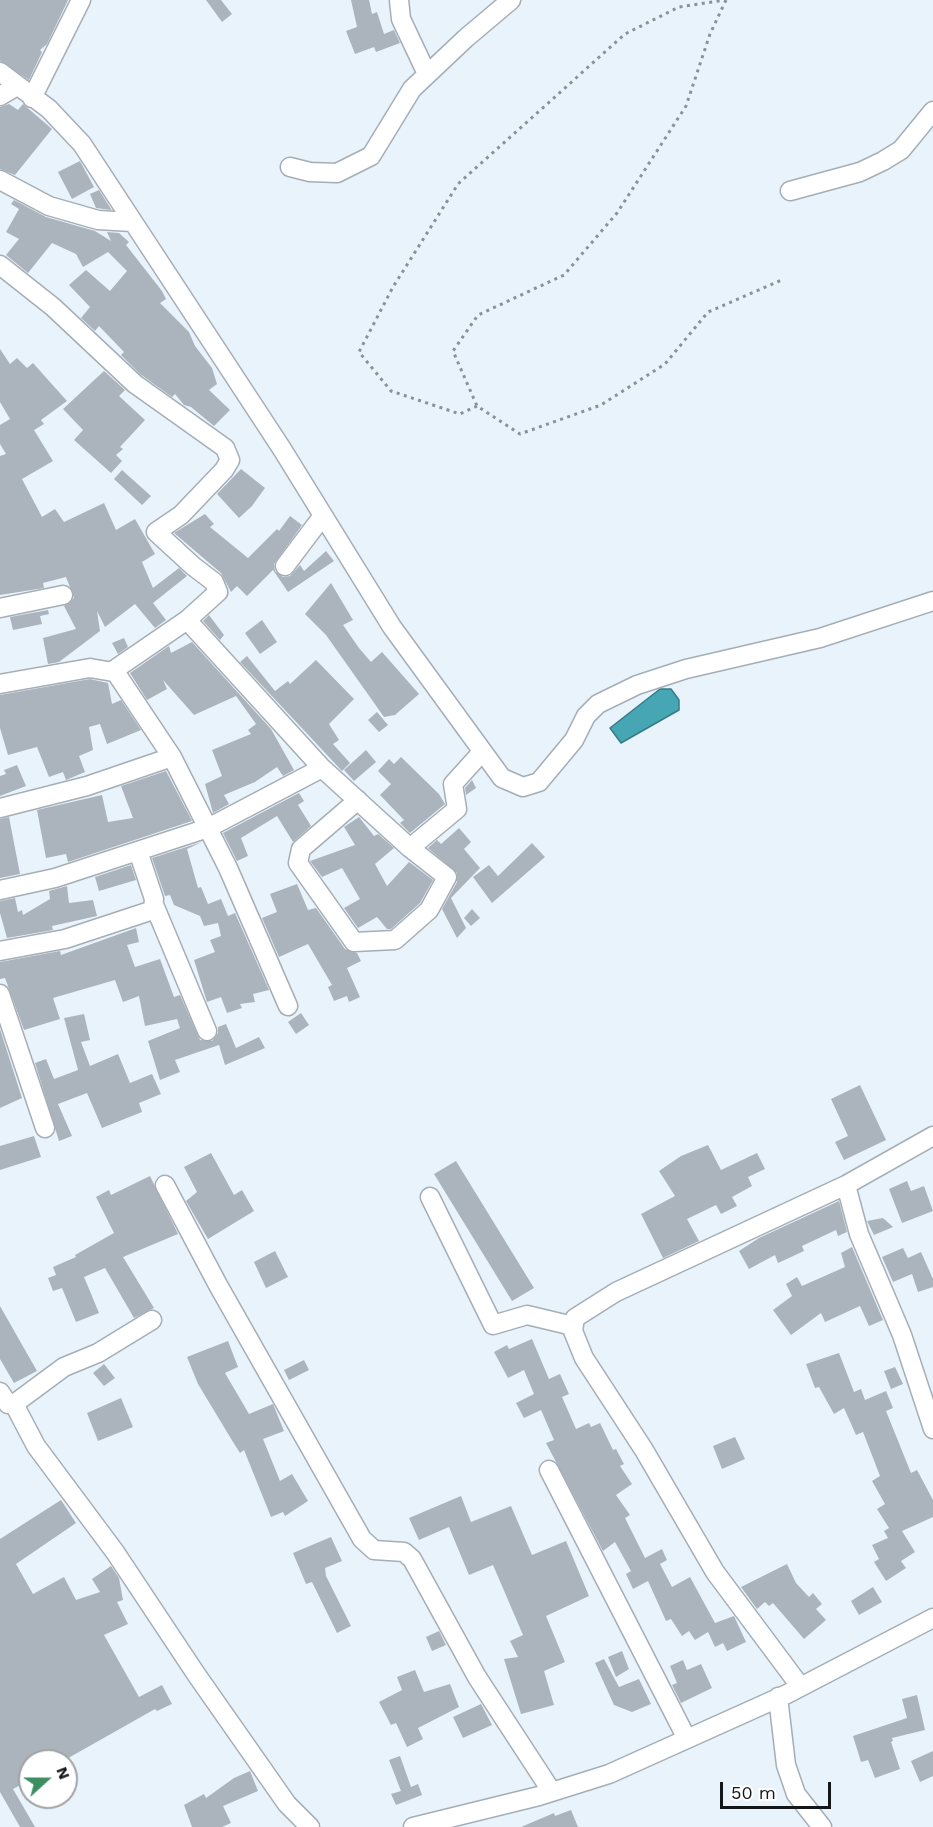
<!DOCTYPE html>
<style>
body{margin:0}
#map{position:relative;width:933px;height:1827px;overflow:hidden;background:#e9f3fc;font-family:"Work Sans",sans-serif}
canvas{display:block}
.north{position:absolute;left:18px;top:1749px;width:60px;height:60px;box-sizing:border-box;background:#fff;border:2px solid #a1a2a3;border-radius:50%;rotate:69deg;font-size:16px;font-weight:700;line-height:24px;text-align:center;color:#14171a}
.north::after{content:'';display:block;margin:auto;width:21px;height:27px;background:#3c8e60;clip-path:polygon(50% 0,100% 100%,50% 72%,0 100%)}
.scale{position:absolute;left:720px;top:1782px;width:111px;height:27px;box-sizing:border-box;border:3px solid #14171a;border-top:0;padding-left:8px;font-size:18px;line-height:21px;white-space:nowrap;color:#14171a;-webkit-text-stroke:4px #fff;paint-order:stroke}
</style>
<div id="map">
<canvas width="933" height="1827"></canvas>
<div class="north">N</div>
<div class="scale">50 m</div>
</div>
<script>
const g = document.querySelector('canvas').getContext('2d');
g.lineJoin = 'round';
function fill(path, color) { g.fillStyle = color; g.fill(path, 'evenodd'); }
const poly = rows => new Path2D(rows.map(r => 'M' + r).join(''));
function strokePath(path, color, width, dash) { g.strokeStyle = color; g.lineWidth = width; g.lineCap = dash ? 'butt' : 'round'; g.setLineDash(dash || []); g.stroke(path); }
const water = poly([
 [660,689,671,689,679,700,679,710,621,743,610,728,660,689]
]);
const building = poly([
 [0,0,68,0,47,44,40,50,42,52,29,80,0,61],
 [206,0,221,0,232,14,222,22],
 [351,0,369,0,372,14,377,12,384,34,394,30,400,43,376,52,374,47,355,54,346,31,357,27],
 [9,104,18,110,23,104,52,129,15,175,0,169,0,107],
 [80,161,94,187,72,199,58,172],
 [99,190,111,209,111,210,96,208,90,194],
 [14,200,46,217,95,231,111,241,107,232,119,233,129,242,126,245,162,291,166,299,160,303,189,332,195,346,212,368,217,384,209,390,230,410,214,426,191,407,184,405,175,394,172,397,140,374,121,355,124,352,99,326,95,331,81,318,90,307,69,285,86,270,110,291,127,271,108,252,83,267,76,254,52,243,28,273,6,255,19,239,6,232,19,209,11,204],
 [0,349,10,364,17,358,27,368,33,363,67,401,41,420,44,424,34,430,53,461,22,479,42,517,55,509,64,522,104,503,116,530,135,519,155,554,142,562,153,588,179,568,187,576,153,603,166,620,155,628,135,604,105,627,97,611,100,631,59,662,48,664,43,638,76,629,64,606,74,598,66,577,43,583,44,588,0,595,0,456,6,454,0,444,0,425,10,419,0,402],
 [104,371,125,390,119,396,145,420,120,447,123,449,116,455,122,461,111,473,74,440,83,430,63,409],
 [241,469,265,488,252,506,239,518,217,494],
 [122,470,151,496,142,505,114,479],
 [205,514,214,524,210,527,248,558,277,529,279,531,290,516,302,525,274,564,275,571,283,577,290,576,300,565,304,571,326,551,334,561,288,592,273,570,247,596,237,586,231,592,221,573,174,533],
 [331,583,353,620,343,625,359,648,371,662,382,652,419,694,395,715,384,717,326,635,305,614],
 [48,610,49,614,40,616,42,624,13,630,10,617],
 [209,615,224,635,220,640,203,621],
 [262,620,277,642,260,654,245,633],
 [124,638,128,647,118,654,112,643],
 [192,642,271,729,294,770,283,776,277,767,255,782,224,795,229,804,213,813,205,784,222,776,212,750,251,734,248,730,256,724,236,696,194,715,163,680,167,689,147,700,130,673,169,646,171,653],
 [247,656,275,691,288,681,290,684,316,660,354,699,329,724,339,740,333,744,350,763,342,771,240,662],
 [90,679,108,683,112,704,121,700,141,730,107,744,100,724,89,727,93,750,79,756,85,772,66,780,63,772,49,777,37,747,8,755,0,728,0,695],
 [377,712,388,725,379,732,368,720],
 [366,750,376,762,354,781,344,770],
 [401,757,439,794,445,804,410,833,400,823,404,820,380,795,391,784,378,771,389,759,394,764],
 [17,765,26,786,0,796,0,776,6,774,4,770],
 [166,771,192,821,68,862,66,854,46,858,37,810,102,795,108,822,133,818,121,786],
 [472,780,476,788,466,795,465,788],
 [299,793,304,801,298,805,311,826,293,842,277,816,241,838,248,856,237,861,223,833],
 [9,817,20,874,0,878,0,819],
 [359,817,374,836,378,834,394,848,375,864,387,886,409,862,433,880,420,903,391,929,387,929,377,917,358,928,344,908,360,899,342,868,322,877,310,861,355,845,344,827],
 [459,828,471,842,464,849,480,868,451,898,466,928,457,938,442,909,457,882,457,873,428,848,437,840,441,844],
 [202,842,187,849,198,888,201,887,208,904,221,899,228,916,235,913,269,990,253,994,255,1002,240,1004,242,1008,227,1013,221,997,207,1002,194,960,215,952,210,940,221,936,218,923,204,926,200,916,174,905,170,895,165,896,152,858],
 [532,843,545,857,492,903,473,877,489,865,498,876],
 [131,865,136,880,99,891,95,877],
 [297,884,308,910,316,908,345,949,357,953,361,961,347,968,360,997,349,1002,347,996,334,1001,328,987,332,985,308,944,279,957,262,918,277,912,270,894],
 [67,886,69,903,93,900,97,916,52,926,53,930,7,938,0,913,0,901,15,898,18,912,22,910,23,915,50,899,49,891],
 [472,909,480,918,471,926,464,918],
 [136,928,139,942,127,945,135,967,160,959,174,997,180,995,200,1040,212,1041,218,1033,218,1027,226,1024,236,1048,259,1037,265,1048,225,1065,219,1045,175,1060,180,1072,160,1080,148,1041,180,1028,177,1019,145,1026,139,996,123,1002,115,980,53,998,60,1019,24,1030,5,978,0,979,0,962,60,951,61,955],
 [301,1013,309,1025,296,1034,288,1022],
 [84,1014,90,1040,81,1042,90,1066,118,1054,130,1083,152,1074,161,1094,139,1103,142,1112,102,1128,87,1093,58,1104,72,1136,59,1141,35,1063,46,1059,54,1079,78,1070,64,1018],
 [0,1029,22,1098,0,1108],
 [860,1085,886,1140,844,1160,835,1142,848,1136,831,1099],
 [34,1136,41,1157,0,1170,0,1146],
 [708,1145,721,1170,757,1153,765,1169,748,1177,752,1186,732,1197,737,1206,721,1214,716,1205,687,1219,699,1241,663,1258,641,1214,675,1196,659,1171,681,1156],
 [211,1153,234,1195,242,1190,254,1211,208,1239,186,1201,197,1192,184,1167],
 [456,1161,534,1288,512,1301,434,1174],
 [150,1176,178,1234,123,1257,154,1308,134,1318,105,1268,84,1277,99,1313,76,1322,62,1288,53,1291,48,1278,56,1275,53,1267,76,1257,75,1255,114,1233,96,1197,109,1190,111,1195],
 [907,1181,911,1191,924,1186,933,1211,902,1223,889,1189],
 [839,1201,847,1232,838,1236,836,1230,802,1246,804,1251,778,1263,775,1255,749,1269,739,1251,759,1238],
 [883,1218,893,1227,874,1235,867,1221],
 [852,1247,883,1320,869,1326,860,1306,825,1322,821,1313,791,1335,773,1310,792,1296,786,1284,797,1277,802,1286,845,1267,841,1253],
 [903,1248,908,1258,921,1252,933,1279,933,1287,918,1292,912,1274,893,1282,882,1257],
 [275,1251,288,1277,266,1288,254,1262],
 [0,1306,37,1371,14,1383,0,1359],
 [532,1339,549,1379,560,1374,569,1394,562,1397,576,1429,589,1423,591,1427,600,1423,613,1450,616,1449,624,1464,620,1466,632,1484,616,1495,630,1515,625,1518,645,1558,662,1549,667,1560,660,1564,672,1587,690,1577,715,1623,734,1616,746,1642,727,1651,723,1643,715,1647,708,1632,695,1640,689,1631,682,1636,671,1619,666,1621,648,1581,633,1589,626,1574,631,1571,615,1542,603,1551,546,1443,554,1440,541,1410,524,1418,516,1403,534,1394,524,1370,508,1378,494,1352,507,1345,509,1349],
 [228,1341,238,1367,225,1373,249,1414,273,1404,284,1431,263,1439,280,1481,292,1474,308,1501,285,1516,283,1512,271,1517,244,1450,240,1453,233,1442,198,1384,187,1357],
 [839,1353,854,1392,861,1389,865,1400,886,1391,893,1408,886,1411,911,1473,917,1470,933,1500,933,1517,902,1531,915,1552,901,1561,906,1568,886,1581,874,1562,879,1559,872,1545,888,1538,884,1531,889,1528,877,1509,885,1504,872,1481,880,1476,863,1432,856,1435,844,1408,834,1414,819,1387,815,1388,806,1364],
 [304,1360,309,1370,289,1380,284,1370],
 [104,1364,115,1378,104,1386,93,1373],
 [895,1367,903,1384,891,1389,884,1371],
 [121,1398,133,1427,98,1441,87,1413],
 [735,1437,745,1459,722,1469,713,1446],
 [461,1496,471,1522,511,1506,532,1555,566,1541,589,1596,546,1616,565,1662,544,1671,554,1705,521,1714,504,1659,518,1657,510,1641,523,1635,493,1565,469,1575,449,1527,419,1540,409,1518],
 [61,1500,76,1523,16,1564,33,1594,64,1577,76,1600,100,1592,92,1579,111,1566,119,1578,123,1600,117,1602,128,1624,104,1635,139,1697,162,1685,172,1704,157,1711,155,1709,63,1761,30,1761,30,1780,13,1789,35,1827,20,1827,0,1792,0,1539],
 [331,1537,342,1561,325,1568,326,1576,351,1626,337,1633,312,1582,306,1584,293,1553],
 [787,1564,796,1583,809,1597,813,1593,822,1604,816,1609,826,1620,804,1639,773,1603,769,1606,765,1602,757,1609,741,1587],
 [873,1587,882,1602,859,1615,851,1601],
 [439,1631,446,1645,432,1651,426,1637],
 [622,1651,629,1669,616,1677,608,1657],
 [604,1659,619,1687,639,1679,651,1704,632,1712,614,1705,595,1663],
 [683,1660,687,1670,701,1664,712,1688,681,1703,672,1685,677,1683,670,1666],
 [415,1670,424,1692,450,1684,459,1707,418,1728,423,1739,407,1747,396,1723,391,1725,379,1702,402,1690,397,1677],
 [917,1695,925,1730,892,1738,893,1741,891,1742,900,1769,875,1778,868,1760,861,1762,853,1736,907,1718,902,1699],
 [481,1704,492,1725,463,1738,453,1717],
 [933,1751,933,1776,920,1782,911,1761],
 [400,1756,411,1787,418,1784,422,1795,396,1805,391,1794,401,1791,389,1760],
 [250,1771,258,1791,223,1806,231,1823,222,1827,192,1827,184,1805,204,1794,206,1798,234,1778],
 [571,1810,578,1827,521,1827,554,1813,555,1816]
]);
const path = poly([
 [726,0,710,34,686,106,617,213,564,275,478,315,453,351,477,406,520,434,601,405,665,364,708,312,784,279],
 [477,406,460,414,391,391,359,352,393,287,458,184,625,34,679,7,725,0]
]);
const minor = poly([
 [399,0,401,19,427,74],
 [0,72,49,109,82,144,282,449,392,627,502,778,523,787,539,782,574,740,586,716,598,704,637,685,686,669,820,638,933,601],
 [0,96,17,86],
 [32,98,81,0],
 [290,167,310,172,337,173,371,156,412,89,466,38,511,0],
 [0,180,49,206,98,220,132,222],
 [790,191,860,172,883,161,901,150,933,111],
 [0,265,53,307,135,384,225,448,230,460,224,470,181,515,156,532,193,566,214,582,218,592,187,620,114,670],
 [285,566,322,517],
 [0,608,63,595],
 [187,620,322,768,410,848,457,809,453,784,482,752],
 [0,684,90,668,113,672,114,670,172,757,228,868,288,1006],
 [358,800,301,849,298,863,354,942,395,940,429,910,447,877,410,848],
 [0,808,87,786,172,757],
 [0,890,55,878,208,828,322,768],
 [155,907,207,1031],
 [0,951,65,939,153,910,154,899,138,851],
 [0,994,45,1128],
 [165,1185,218,1285,362,1539,374,1550,404,1552,412,1559,477,1677,552,1792],
 [846,1185,859,1234,902,1335,933,1429],
 [430,1197,493,1325,527,1315,573,1326],
 [0,1392,8,1404,14,1404,64,1367,98,1353,152,1320],
 [14,1404,36,1446,115,1552,196,1674,287,1804,310,1827],
 [549,1470,687,1739],
 [800,1686,715,1572,644,1450,584,1358,573,1331,575,1318,616,1292,846,1185,933,1136],
 [778,1697,786,1765,796,1794,822,1827],
 [413,1827,539,1796,609,1774,787,1694,933,1618]
]);
fill(water, '#46a6b4');
strokePath(water, '#377b86', 1.5);
fill(building, '#abb4bd');
strokePath(minor, '#a5aeb6', 21);
strokePath(path, '#8a9197', 3, [3, 4.5]);
strokePath(minor, '#fff', 18);
</script>
